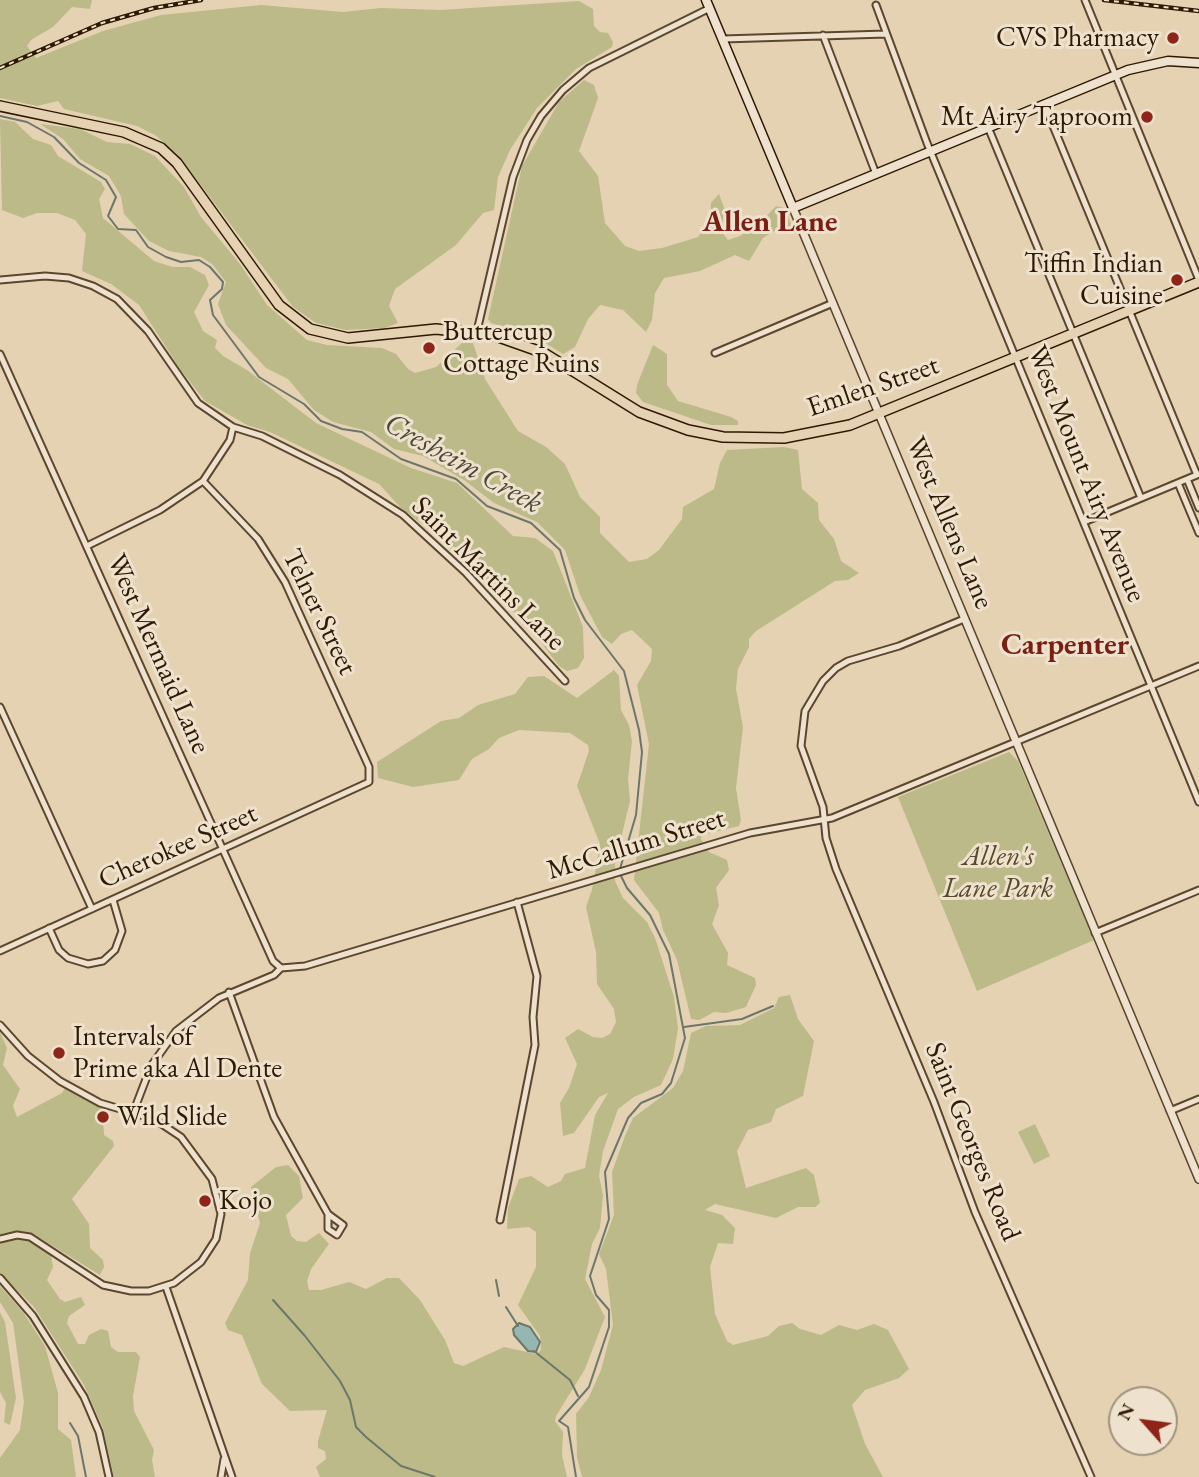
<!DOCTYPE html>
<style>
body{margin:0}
#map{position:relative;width:1199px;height:1477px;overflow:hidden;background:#e5d2b3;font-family:"EB Garamond",serif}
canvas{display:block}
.north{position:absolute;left:1108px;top:1386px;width:70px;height:70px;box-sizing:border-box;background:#eee2ce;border:2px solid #a1927c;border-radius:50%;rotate:298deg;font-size:19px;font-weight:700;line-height:28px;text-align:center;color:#2e1901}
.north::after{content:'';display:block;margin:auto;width:24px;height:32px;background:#8f2418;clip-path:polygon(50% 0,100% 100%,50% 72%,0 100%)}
</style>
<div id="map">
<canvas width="1199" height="1477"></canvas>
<div class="north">N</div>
</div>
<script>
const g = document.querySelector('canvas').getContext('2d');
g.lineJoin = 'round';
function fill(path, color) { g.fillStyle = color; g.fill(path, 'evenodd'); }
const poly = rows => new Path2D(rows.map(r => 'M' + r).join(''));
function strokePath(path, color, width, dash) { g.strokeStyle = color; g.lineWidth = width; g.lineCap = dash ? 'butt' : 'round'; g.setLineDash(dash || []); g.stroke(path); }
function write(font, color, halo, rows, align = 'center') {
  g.font = font + ' "EB Garamond",serif'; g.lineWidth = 6; g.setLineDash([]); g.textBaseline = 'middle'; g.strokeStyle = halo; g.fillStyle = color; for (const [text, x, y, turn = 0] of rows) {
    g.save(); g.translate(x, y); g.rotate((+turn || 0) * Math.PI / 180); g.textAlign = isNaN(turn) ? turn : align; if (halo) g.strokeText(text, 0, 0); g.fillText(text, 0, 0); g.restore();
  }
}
const green = poly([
 [0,0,92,0,90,9,72,7,53,27,31,40,27,46,36,58,103,31,161,15,261,5,343,12,381,8,440,10,579,1,593,9,594,26,600,32,608,33,613,42,612,47,576,69,537,108,510,150,498,177,494,210,483,213,456,245,395,289,389,306,398,323,385,328,346,330,316,323,293,307,178,155,155,135,137,126,64,109,58,101,37,106,0,98],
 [584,80,594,85,598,98,579,151,598,176,605,223,625,246,639,251,662,248,698,237,710,220,711,203,719,194,727,216,721,231,728,240,740,236,761,222,776,206,784,208,791,224,791,229,779,228,763,238,749,261,735,255,700,271,664,278,655,293,652,320,646,332,623,310,600,305,588,319,575,347,563,354,534,336,491,323,488,319,522,166,559,102],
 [0,119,15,122,33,139,51,145,58,156,101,182,105,189,99,199,103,218,154,261,173,267,190,267,205,275,209,285,194,312,203,331,217,340,215,348,223,356,247,370,316,423,411,468,457,483,513,536,535,538,553,551,583,627,584,658,578,668,567,671,559,666,530,628,439,537,400,507,379,484,270,432,247,425,205,401,180,369,139,305,111,284,82,271,86,234,75,220,57,213,37,213,23,218,2,210],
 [40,124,80,129,107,142,130,144,155,156,184,187,201,217,240,264,267,305,307,340,327,345,382,348,396,354,408,369,415,373,436,367,462,343,473,343,485,379,518,431,546,447,565,464,580,497,600,517,600,533,629,562,647,559,659,550,682,519,683,507,714,489,720,463,727,450,784,447,798,450,802,489,818,503,819,520,834,539,841,561,859,573,848,580,835,581,756,631,749,639,749,647,738,669,736,689,743,727,736,788,741,820,739,826,702,835,701,839,709,852,727,860,729,870,716,888,719,905,712,924,728,953,727,965,755,978,756,985,746,1007,726,1013,714,1012,699,1020,691,1019,677,960,663,930,659,913,634,880,649,744,637,685,651,661,652,649,632,630,621,634,612,644,602,637,580,595,565,550,537,522,494,503,464,480,423,456,394,449,371,432,333,422,314,410,288,379,266,368,226,325,218,304,226,282,212,264,201,257,169,251,149,241,124,214,121,196,109,176,80,159,63,139],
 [653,345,667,354,667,385,678,401,731,417,738,421,738,425,711,425,643,402,636,393,637,385],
 [614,670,619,676,621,710,629,725,632,741,628,779,630,801,615,863,615,881,623,898,647,922,655,938,674,997,678,1028,673,1059,661,1085,634,1097,618,1109,603,1151,599,1176,603,1195,600,1228,592,1244,585,1279,605,1317,585,1369,556,1416,555,1421,563,1432,562,1455,567,1477,320,1477,316,1467,326,1459,325,1451,318,1448,318,1441,327,1410,290,1411,262,1384,242,1335,228,1330,225,1323,248,1280,250,1253,260,1223,251,1187,276,1167,288,1165,299,1176,303,1198,286,1215,291,1236,297,1241,306,1242,319,1233,329,1244,311,1269,307,1281,309,1290,321,1290,349,1282,366,1289,387,1278,399,1278,420,1300,445,1340,454,1363,463,1366,504,1347,536,1354,541,1350,540,1336,518,1305,536,1267,536,1232,529,1227,507,1229,508,1208,519,1179,531,1176,548,1187,561,1181,565,1174,585,1168,595,1115,608,1093,599,1097,574,1133,563,1136,560,1103,569,1088,577,1064,565,1038,578,1029,593,1037,602,1038,610,1034,616,1022,614,1009,597,984,596,952,586,907,592,890,600,844,577,786,589,751,588,745,570,733,519,730,499,738,489,749,472,759,459,780,413,787,378,778,377,762,441,721,459,718,478,705,515,694,528,677,544,676,577,698],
 [1009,752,1018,761,1094,940,977,991,898,797],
 [790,995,798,1019,814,1041,803,1096,776,1109,771,1122,748,1130,737,1151,746,1188,806,1168,814,1175,820,1203,815,1207,798,1207,776,1218,715,1204,705,1210,722,1215,735,1228,733,1244,718,1243,710,1267,715,1314,727,1341,733,1345,768,1336,779,1326,792,1323,800,1329,821,1335,839,1325,857,1330,874,1324,888,1330,909,1369,899,1378,865,1390,852,1405,865,1444,883,1477,582,1477,577,1458,576,1414,589,1397,601,1370,613,1325,606,1269,599,1254,614,1215,612,1172,625,1136,633,1118,673,1088,683,1071,691,1033,706,1026,740,1025,774,1008,779,997],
 [0,1032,7,1048,3,1065,20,1089,13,1106,17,1117,62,1093,65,1088,107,1109,103,1118,104,1135,113,1141,114,1146,72,1199,89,1224,90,1248,103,1260,104,1267,100,1275,35,1235,15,1232,0,1236],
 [1035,1124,1050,1156,1034,1164,1018,1132],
 [13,1238,27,1240,51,1255,53,1267,47,1280,60,1299,65,1302,81,1297,85,1305,69,1316,67,1323,78,1344,85,1344,89,1335,101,1329,108,1331,111,1347,118,1352,136,1352,140,1357,133,1396,134,1411,154,1450,152,1460,155,1477,114,1477,103,1428,84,1385,34,1307,0,1273,0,1243],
 [0,1286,23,1312,45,1346,58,1393,58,1429,71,1440,76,1477,0,1477,0,1458,20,1430,24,1402,13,1323,0,1302],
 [0,1312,5,1322,16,1398,10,1425,4,1422,6,1403,0,1392]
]);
const water = poly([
 [519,1323,530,1327,540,1342,536,1352,528,1351,514,1335,513,1329,519,1323]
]);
const stream = poly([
 [0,116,27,122,54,137,79,163,106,180,116,197,108,216,118,229,136,230,148,247,166,257,181,262,199,260,210,267,223,282,222,289,210,300,213,315,259,377,304,404,321,421,342,429,362,432,401,459,456,479,487,506,531,523,560,550,574,598,585,620,624,671,639,730,642,752,636,815,620,869],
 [684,1027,742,1019,773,1006],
 [496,1280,499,1296],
 [273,1300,305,1336,340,1381,350,1400,356,1427,366,1437,401,1466,435,1477],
 [506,1307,518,1326],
 [534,1351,570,1380,578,1396],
 [70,1423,78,1436,86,1477],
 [576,1477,568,1427,559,1421,589,1387,609,1327,609,1310,596,1295,590,1276,609,1219,605,1172,628,1118,641,1103,662,1094,671,1083,685,1038,669,954,650,915,627,888,620,874]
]);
const minor = poly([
 [1085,0,1199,280],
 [876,5,927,143,1199,802],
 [823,35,876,174],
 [723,39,886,34],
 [1044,104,1197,475],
 [988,127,1141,498],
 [0,280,45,276,69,278,93,286,117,299,148,331,198,403,233,427,262,436,340,475,403,515,466,573,565,681],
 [477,331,513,177,527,140,541,116,563,90,589,68,710,8],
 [715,353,833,303],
 [0,354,273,961,281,968],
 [1187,479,1199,508],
 [1178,483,1199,533],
 [1084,522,1199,474],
 [87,546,160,510,203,481,230,440,233,427],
 [964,619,899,646,848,661,836,668,823,681,805,711,801,746,823,807,826,838,836,869,934,1102,975,1212,1091,1477],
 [0,707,92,909],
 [49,928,59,950,68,958,88,964,103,961,115,950,122,931,113,900],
 [1095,933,1199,890],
 [0,951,369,782,369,767,285,582,258,539,203,481],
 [281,968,305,966,750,833,832,818,1199,666],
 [229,992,274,1117,328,1214,343,1225,337,1235,328,1229,328,1214],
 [0,1025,28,1056,60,1081,100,1103,154,1119,181,1137,212,1179,221,1214,216,1239,201,1262,174,1283,149,1291,131,1291,103,1285,30,1237,17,1235,0,1239],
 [1170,1111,1199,1099],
 [133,1113,151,1066,176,1031,219,998,274,975,281,968],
 [500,1220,535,1045,533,1017,537,976,517,902],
 [0,1278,33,1316,84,1397,99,1432,109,1477],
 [166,1287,232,1477],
 [221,1477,224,1459]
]);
const tertiary = poly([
 [793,208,1199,1179]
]);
const secondary = poly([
 [706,0,793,208,1128,70,1168,61,1199,63]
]);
const primary = poly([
 [0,106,124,132,161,148,177,163,279,305,310,329,348,338,436,329,493,335,544,353,639,412,688,430,723,437,784,438,850,425,1199,282]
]);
const rail = poly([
 [1104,0,1199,11],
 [0,68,102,23,154,8,201,0]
]);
const markers = [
 [1173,38,7,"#8f2418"],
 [1147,117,7,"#8f2418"],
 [1177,280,7,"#8f2418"],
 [429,348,7,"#8f2418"],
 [59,1053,7,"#8f2418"],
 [103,1117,7,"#8f2418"],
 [205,1201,7,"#8f2418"]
];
const poiNames = [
 ["CVS Pharmacy",1159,38,"right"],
 ["Mt Airy Taproom",1133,117,"right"],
 ["Tiffin Indian",1163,264,"right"],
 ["Cuisine",1163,296,"right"],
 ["Buttercup",443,332],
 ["Cottage Ruins",443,364],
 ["Intervals of",73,1037],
 ["Prime aka Al Dente",73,1069],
 ["Wild Slide",117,1117],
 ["Kojo",219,1201]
];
const streetNames = [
 ["Emlen Street",873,387,-19],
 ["West Mount Airy Avenue",1086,474,68],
 ["West Allens Lane",949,523,67],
 ["Saint Martins Lane",488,574,45],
 ["Telner Street",319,612,64],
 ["West Mermaid Lane",158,654,66],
 ["McCallum Street",636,845,-17],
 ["Cherokee Street",178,847,-24],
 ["Saint Georges Road",972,1142,68]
];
const parkNames = [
 ["Allen's",998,857],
 ["Lane Park",998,889]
];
const neighbourhoodNames = [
 ["Allen Lane",770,223],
 ["Carpenter",1065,646]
];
const waterNames = [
 ["Cresheim Creek",463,464,29]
];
fill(green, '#bbba88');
fill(water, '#96b6b2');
strokePath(water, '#6c776b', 2);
strokePath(stream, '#6c776b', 2);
strokePath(minor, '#5c472e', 9);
strokePath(tertiary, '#5c472e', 10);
strokePath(secondary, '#2e1901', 11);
strokePath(primary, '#2e1901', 12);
strokePath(minor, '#eee2ce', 5);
strokePath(tertiary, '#eee2ce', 7);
strokePath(secondary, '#eee2ce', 8);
strokePath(primary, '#e5d2b3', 9);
strokePath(rail, '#2e1901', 4.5);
strokePath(rail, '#eee2ce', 2, [5]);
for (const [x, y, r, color] of markers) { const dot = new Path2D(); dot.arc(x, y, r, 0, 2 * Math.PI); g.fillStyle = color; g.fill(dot); strokePath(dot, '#eee2ce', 2.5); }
write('28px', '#2e1901', '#eee2ce', poiNames, 'left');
write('28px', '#2e1901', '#eee2ce', streetNames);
write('italic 28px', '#58492a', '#eee2ce', parkNames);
write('bold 30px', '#7a1f14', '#eee2ce', neighbourhoodNames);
write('italic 30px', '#4d4836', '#eee2ce', waterNames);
</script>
